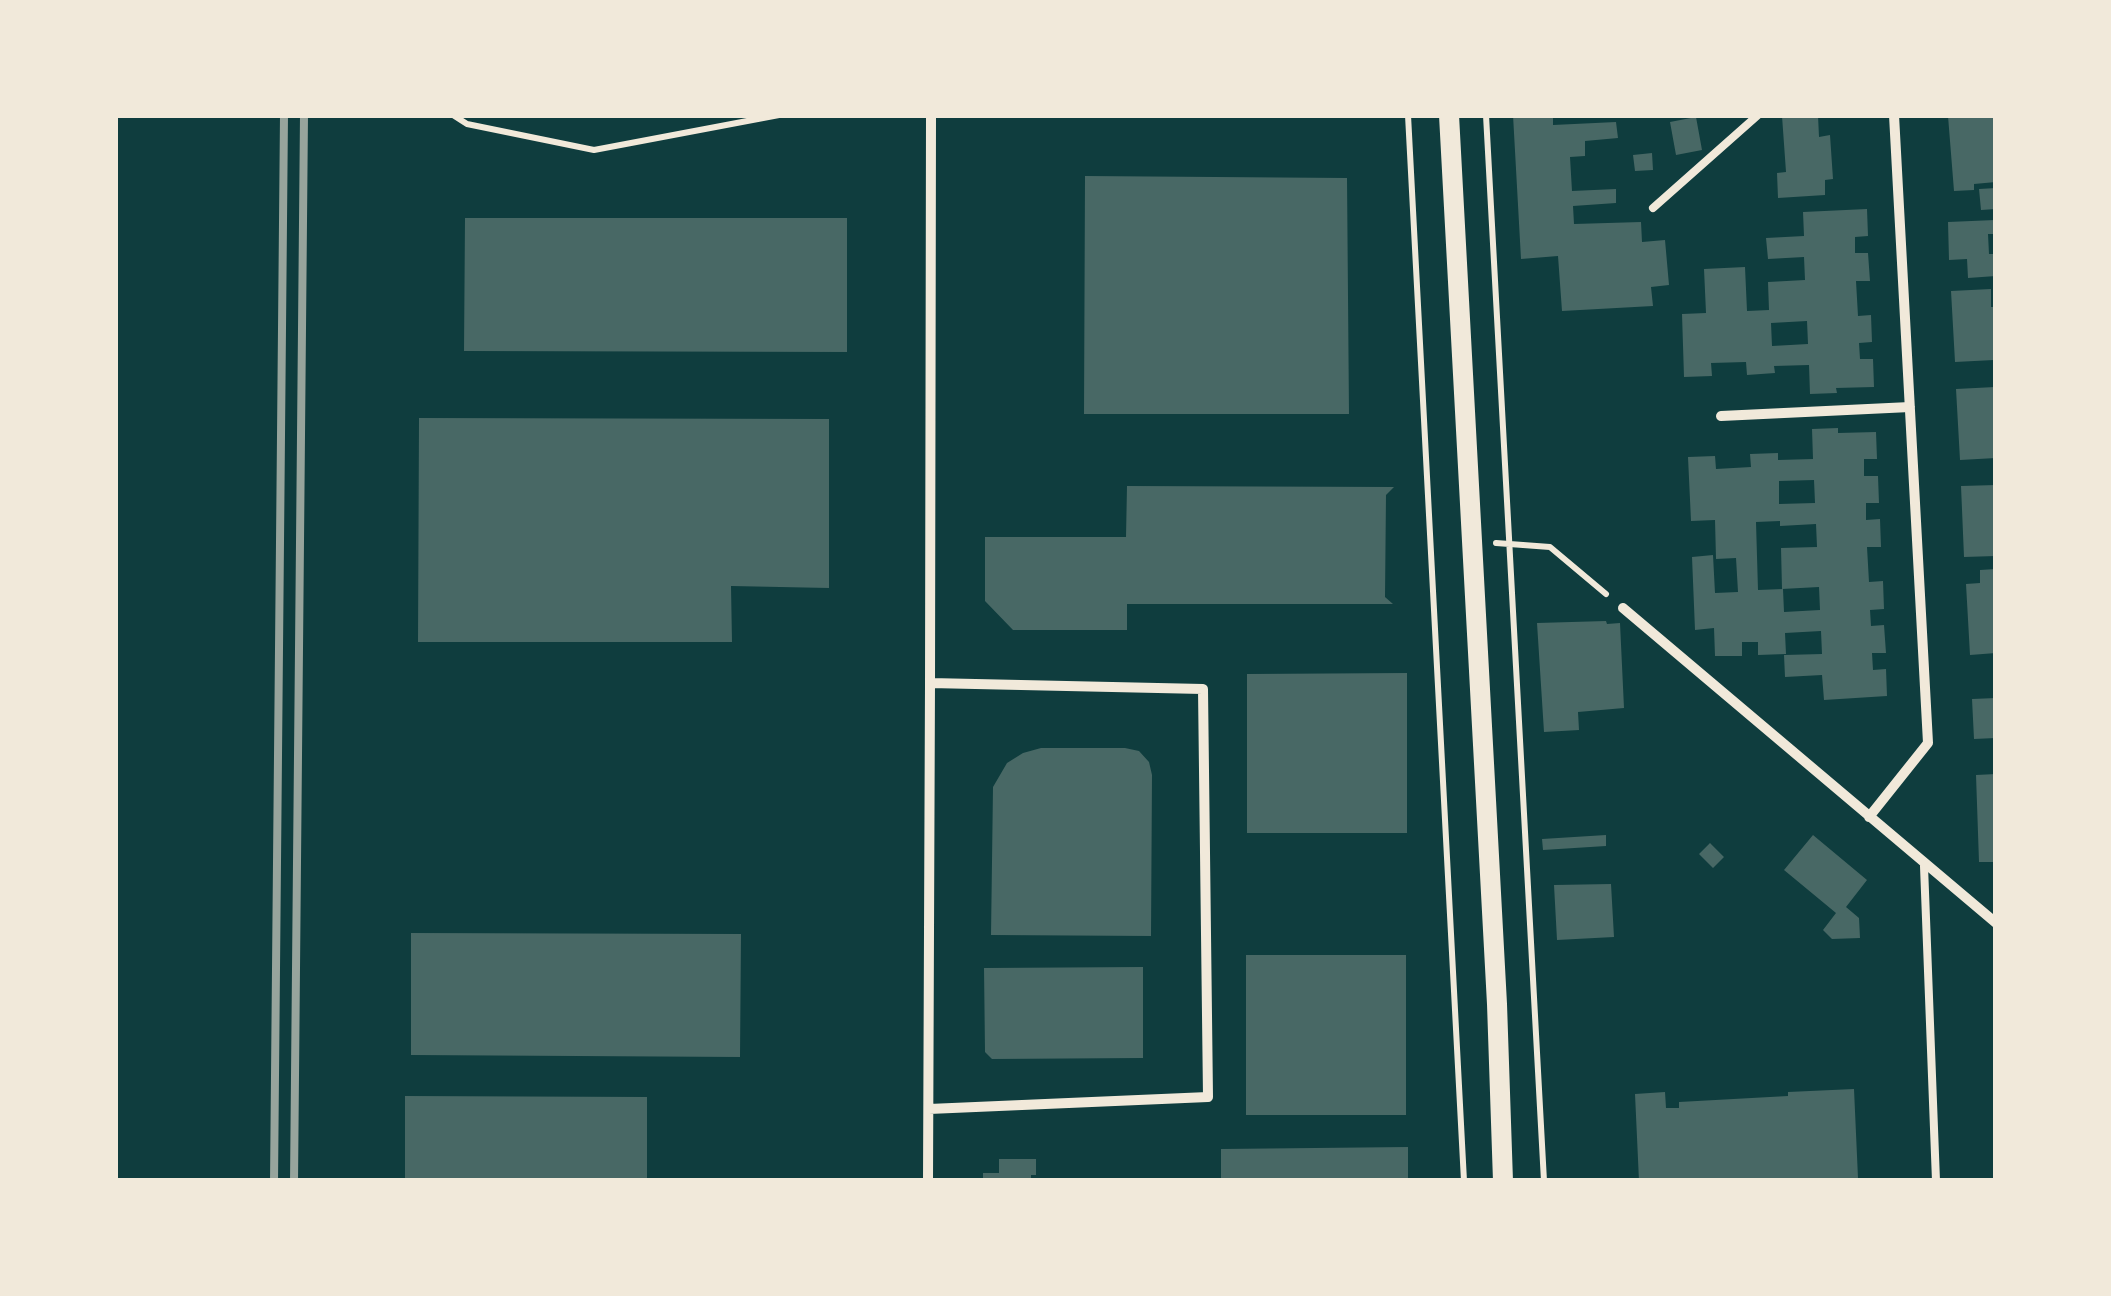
<!DOCTYPE html>
<style>
body{margin:0}
#map{position:relative;width:2111px;height:1296px;overflow:hidden;background:#0f3d3e;font-family:"Source Serif 4",serif}
canvas{display:block}
.frame{position:absolute;inset:0;border:118px solid #f1e9da;pointer-events:none}
</style>
<div id="map">
<canvas width="2111" height="1296"></canvas>
<div class="frame"></div>
</div>
<script>
const g = document.querySelector('canvas').getContext('2d');
g.lineJoin = 'round';
function fill(path, color) { g.fillStyle = color; g.fill(path, 'evenodd'); }
const poly = rows => new Path2D(rows.map(r => 'M' + r).join(''));
function strokePath(path, color, width, dash) { g.strokeStyle = color; g.lineWidth = width; g.lineCap = dash ? 'butt' : 'round'; g.setLineDash(dash || []); g.stroke(path); }
const building = poly([
 [1513,115,1553,115,1553,125,1616,122,1618,138,1585,141,1585,156,1570,157,1572,191,1616,189,1616,203,1573,206,1574,224,1641,222,1642,242,1665,240,1669,285,1651,287,1653,306,1562,311,1558,256,1521,259],
 [1818,115,1819,137,1830,135,1833,179,1825,180,1825,195,1778,198,1777,173,1786,172,1782,116],
 [1994,115,1996,182,1974,184,1974,190,1954,191,1948,116],
 [1696,117,1702,150,1676,155,1670,122],
 [1652,153,1653,170,1635,171,1633,155],
 [1085,176,1347,178,1349,414,1084,414],
 [1996,188,1996,209,1981,210,1979,189],
 [1867,209,1868,236,1855,237,1855,253,1868,253,1870,281,1856,281,1858,316,1871,315,1872,342,1859,343,1860,359,1873,359,1874,387,1836,388,1837,393,1810,394,1809,365,1774,366,1775,373,1747,375,1746,362,1711,363,1712,376,1684,377,1682,314,1706,313,1704,269,1745,267,1747,311,1769,310,1768,282,1805,280,1804,257,1768,259,1766,238,1804,236,1803,212],
 [1807,321,1808,344,1772,346,1771,323],
 [465,218,847,218,847,352,464,351],
 [1995,220,1996,234,1988,234,1989,254,1996,254,1996,276,1968,278,1967,259,1949,260,1948,222],
 [1991,289,1991,307,1996,307,1994,360,1955,362,1951,291],
 [1995,387,1996,458,1960,460,1956,389],
 [419,418,829,419,829,588,731,586,732,642,418,642],
 [1838,428,1838,433,1876,432,1877,459,1864,459,1864,476,1878,476,1879,503,1866,503,1866,520,1880,519,1881,547,1867,547,1869,582,1883,581,1884,609,1870,610,1871,626,1884,625,1886,653,1872,653,1873,670,1886,669,1887,696,1824,700,1822,675,1785,677,1784,655,1822,654,1821,631,1785,633,1786,654,1758,655,1758,642,1742,642,1742,656,1715,656,1714,628,1695,630,1692,557,1713,555,1715,593,1738,592,1736,558,1716,559,1715,520,1691,521,1688,457,1715,456,1716,469,1751,467,1750,454,1778,453,1778,460,1813,459,1812,429],
 [1814,480,1815,503,1779,504,1779,481],
 [1780,521,1780,526,1816,524,1817,547,1781,548,1782,589,1819,587,1820,610,1784,612,1783,589,1758,590,1756,522],
 [1996,485,1996,556,1964,557,1961,486],
 [1127,486,1394,487,1386,495,1385,597,1393,604,1127,604,1127,630,1013,630,985,601,985,537,1126,537],
 [1996,569,1996,653,1970,655,1966,584,1980,583,1980,570],
 [1606,621,1607,624,1620,623,1624,708,1578,712,1579,730,1544,732,1537,623],
 [1407,673,1407,833,1247,833,1247,674],
 [1996,698,1996,738,1974,739,1972,699],
 [1041,748,1125,748,1139,751,1149,762,1152,775,1151,936,991,935,993,787,1007,763,1023,753],
 [1996,774,1996,862,1979,862,1976,775],
 [1606,835,1606,846,1543,850,1542,839],
 [1813,835,1867,880,1846,907,1859,918,1860,938,1832,939,1823,930,1836,913,1784,870],
 [1710,843,1724,857,1713,868,1699,854],
 [1611,884,1614,937,1557,940,1554,885],
 [411,933,741,934,740,1057,411,1055],
 [1246,955,1406,955,1406,1115,1246,1115],
 [1143,967,1143,1058,992,1059,985,1052,984,968],
 [1854,1089,1858,1178,1639,1181,1635,1094,1665,1092,1666,1108,1679,1108,1679,1102,1788,1096,1788,1092],
 [405,1096,647,1097,647,1181,405,1181],
 [1408,1147,1408,1181,1221,1181,1221,1149],
 [999,1159,1036,1159,1036,1175,1031,1175,1031,1181,983,1181,983,1173,999,1173]
]);
const path = poly([
 [453,115,467,124,594,150,779,115],
 [1408,115,1464,1181],
 [1486,115,1544,1181],
 [1496,543,1550,547,1606,594]
]);
const service = poly([
 [1653,208,1758,115],
 [1924,866,1936,1181]
]);
const minor = poly([
 [1721,416,1910,407],
 [1623,608,1996,923],
 [930,683,931,115],
 [1869,817,1928,743,1894,115],
 [928,1181,930,683,1203,689,1208,1097,929,1109]
]);
const secondary = poly([
 [1449,115,1497,1004,1503,1181]
]);
const rail = poly([
 [274,1181,284,115],
 [294,1181,304,115]
]);
fill(building, '#486865');
strokePath(path, '#f1e9da', 6);
strokePath(service, '#f1e9da', 8);
strokePath(minor, '#f1e9da', 10);
strokePath(secondary, '#f1e9da', 20);
strokePath(rail, '#97a49c', 8);
</script>
